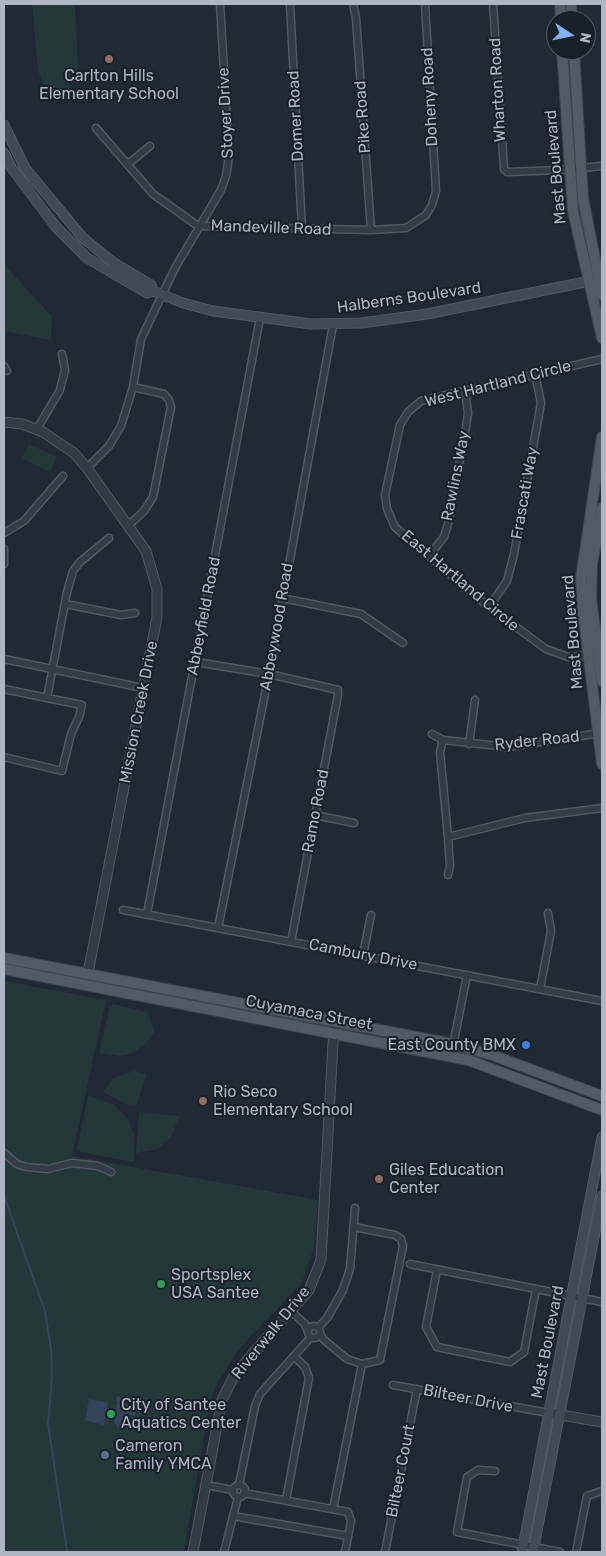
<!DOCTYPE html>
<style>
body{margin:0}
#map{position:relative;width:606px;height:1556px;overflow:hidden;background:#202934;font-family:Rubik,sans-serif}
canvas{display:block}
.frame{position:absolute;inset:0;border:5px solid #adb6c2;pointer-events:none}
.north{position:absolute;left:546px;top:10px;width:50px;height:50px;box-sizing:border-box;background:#19202a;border:1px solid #545c67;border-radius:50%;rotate:101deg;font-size:14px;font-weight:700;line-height:20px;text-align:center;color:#adb6c2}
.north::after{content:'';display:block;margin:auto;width:18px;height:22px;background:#82b1f2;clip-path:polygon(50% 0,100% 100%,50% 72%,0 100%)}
</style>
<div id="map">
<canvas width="606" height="1556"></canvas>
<div class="frame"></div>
<div class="north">N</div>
</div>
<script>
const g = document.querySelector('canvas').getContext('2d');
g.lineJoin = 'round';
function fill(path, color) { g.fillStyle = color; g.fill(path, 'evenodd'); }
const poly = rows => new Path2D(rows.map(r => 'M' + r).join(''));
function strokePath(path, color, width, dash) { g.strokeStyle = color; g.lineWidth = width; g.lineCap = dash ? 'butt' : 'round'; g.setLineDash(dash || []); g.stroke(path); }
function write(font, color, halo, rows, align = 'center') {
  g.font = font + ' Rubik,sans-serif'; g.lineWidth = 4; g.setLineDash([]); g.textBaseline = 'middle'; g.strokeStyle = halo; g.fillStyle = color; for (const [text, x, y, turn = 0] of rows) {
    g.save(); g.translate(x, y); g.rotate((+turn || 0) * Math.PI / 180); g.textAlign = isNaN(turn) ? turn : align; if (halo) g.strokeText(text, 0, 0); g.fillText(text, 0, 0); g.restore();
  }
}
const green = poly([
 [32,4,75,4,78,68,70,76,70,99,49,100,48,98,38,70],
 [4,264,52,317,51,340,4,331],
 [29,444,57,457,50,472,22,458],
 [4,981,106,1000,72,1156,318,1200,314,1247,302,1283,238,1350,218,1382,210,1401,184,1552,4,1552],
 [113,1004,147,1012,155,1031,145,1044,132,1053,120,1056,99,1053,110,1006],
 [134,1071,147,1074,136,1106,130,1106,103,1092,113,1078],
 [88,1095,114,1105,128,1119,135,1137,134,1162,80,1152,77,1149],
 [139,1112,179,1116,172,1136,158,1149,136,1153]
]);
const water = poly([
 [117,1396,124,1398,124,1404,136,1407,135,1416,121,1414,130,1418,133,1423,129,1430,125,1427,119,1429,114,1422,117,1403,119,1402,116,1401],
 [89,1399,108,1403,104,1425,85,1420]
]);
const stream = poly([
 [4,1196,45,1311,51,1349,52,1378,48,1423,67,1552]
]);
const minor = poly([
 [290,4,302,229],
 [353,4,356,18,371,230],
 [493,4,504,169,507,172,561,170,602,166],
 [96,128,153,194,198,226,371,230,406,228,426,215,432,205,436,191,425,4],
 [128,164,150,146],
 [4,366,7,371],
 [37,429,60,390,65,370,62,354],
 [87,468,109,446,121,426,133,387,141,339,175,268,221,190,226,176,229,156,220,4],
 [128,526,144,511,153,497,171,407,169,400,164,394,133,387],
 [4,533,24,521,63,476],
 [4,549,4,564],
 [429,556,444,537,448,524,466,427,468,413,465,391],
 [282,598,361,614,403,643],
 [65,604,121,615,135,613],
 [489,607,507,581,514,554,541,403,535,374],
 [590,655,568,657,546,649,489,607,395,527,387,509,385,495,400,425,408,412,421,401,602,359],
 [4,659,143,688],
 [196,662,269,674,338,690,338,695,291,942],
 [4,689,47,698],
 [432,734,443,740,508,747,600,733],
 [443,740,440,752,448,837,450,866,448,875],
 [469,744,475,700],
 [4,757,62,771,71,734,79,717,82,705,47,698,67,592,73,571,80,562,109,538],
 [315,815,354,823],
 [448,837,525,818,602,808],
 [123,910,602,1001],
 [147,914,260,318],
 [218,928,269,674,333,325],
 [363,955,371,915],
 [540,989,551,931,548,913],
 [451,1056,467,975],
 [4,1153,17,1164,26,1167,48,1169,72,1163,98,1166,111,1172],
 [410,1264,602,1302],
 [437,1270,426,1327,437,1347,510,1362,524,1352,536,1289],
 [291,1311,305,1324,308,1332],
 '308 1332a6 6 0 1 1 12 0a6 6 0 1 1-12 0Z',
 [318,1328,327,1318,343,1290,350,1269,355,1208],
 [320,1333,323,1339,347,1359,362,1364,380,1360,403,1246,401,1239,395,1235,354,1227],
 [393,1385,549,1413],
 [495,1471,478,1470,467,1477,457,1532,560,1552],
 '233 1491a6 6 0 1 1 12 0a6 6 0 1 1-12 0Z',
 [206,1485,233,1490],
 [239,1485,255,1406,260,1394,311,1337],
 [244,1493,348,1512,351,1521,345,1552],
 [286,1500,309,1378,305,1367,295,1357],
 [333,1509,362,1364],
 [233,1516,348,1536],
 [224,1552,238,1497],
 [385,1552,417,1389],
 [576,1552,587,1496,602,1491]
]);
const tertiary = poly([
 [4,422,22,424,43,432,74,453,87,468,146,551,157,589,157,617,88,973],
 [549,1413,602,1422],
 [193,1552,222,1400,235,1374,309,1290,321,1260,333,1043,336,1022]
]);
const secondary = poly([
 [4,125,25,168,83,238,114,263,151,285,153,291,183,303,213,311,311,324,362,323,427,314,595,280],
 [4,153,11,167,56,227,87,258,147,293,153,291],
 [522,1552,602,1137],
 [533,1552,602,1196]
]);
const primary = poly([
 [560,4,561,20],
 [571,4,572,20],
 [562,50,573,211,602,338],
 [574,50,583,198,602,295],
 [602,437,581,578,583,612,602,764],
 [602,508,592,564,591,598,602,681],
 [4,958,453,1044,492,1055,602,1096],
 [4,969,468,1060,602,1110]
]);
const markers = [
 [109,59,5,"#8d6e63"],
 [526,1045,5,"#3f7fe0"],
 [203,1101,5,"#8d6e63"],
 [379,1179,5,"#8d6e63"],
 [161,1284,5,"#2e9e5b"],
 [111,1414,5,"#2e9e5b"],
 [105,1455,5,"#5c6f8a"]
];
const poiNames = [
 ["Carlton Hills",109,76,"center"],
 ["Elementary School",109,94,"center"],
 ["East County BMX",516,1045,"right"],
 ["Rio Seco",213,1092],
 ["Elementary School",213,1110],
 ["Giles Education",389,1170],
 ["Center",389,1188],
 ["Sportsplex",171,1275],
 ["USA Santee",171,1293],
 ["City of Santee",121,1405],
 ["Aquatics Center",121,1423],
 ["Cameron",115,1446],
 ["Family YMCA",115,1464]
];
const streetNames = [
 ["Wharton Road",498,90,-93],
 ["Doheny Road",430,97,-93],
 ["Stoyer Drive",226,113,-93],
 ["Domer Road",296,116,-93],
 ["Pike Road",363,117,-94],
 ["Mast Boulevard",556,167,-95],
 ["Mandeville Road",271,228,2],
 ["Halberns Boulevard",409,298,-8],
 ["West Hartland Circle",498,384,-14],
 ["Rawlins Way",456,476,-79],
 ["Frascati Way",525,493,-80],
 ["East Hartland Circle",460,581,40],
 ["Abbeyfield Road",204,616,-79],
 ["Abbeywood Road",277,627,-80],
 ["Mast Boulevard",573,632,-95],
 ["Mission Creek Drive",139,712,-79],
 ["Ryder Road",537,741,-6],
 ["Ramo Road",316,811,-79],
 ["Cambury Drive",363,955,11],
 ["Cuyamaca Street",309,1013,11],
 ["Riverwalk Drive",271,1333,-51],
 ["Mast Boulevard",548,1342,-79],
 ["Bilteer Drive",468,1399,11],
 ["Bilteer Court",401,1471,-79]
];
fill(green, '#253838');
fill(water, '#34455b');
strokePath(stream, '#34455b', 2);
strokePath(minor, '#515963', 9);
strokePath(tertiary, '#515963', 11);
strokePath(secondary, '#515963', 11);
strokePath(primary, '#3d444f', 12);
strokePath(minor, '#333b45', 6);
strokePath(tertiary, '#333b45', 9);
strokePath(secondary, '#414b58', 9);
strokePath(primary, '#515a65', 10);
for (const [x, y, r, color] of markers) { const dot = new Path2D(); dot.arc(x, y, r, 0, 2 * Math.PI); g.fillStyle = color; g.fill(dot); strokePath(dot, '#19202a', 2); }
write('16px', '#adb6c2', '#19202a', poiNames, 'left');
write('16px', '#adb6c2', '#19202a', streetNames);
</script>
